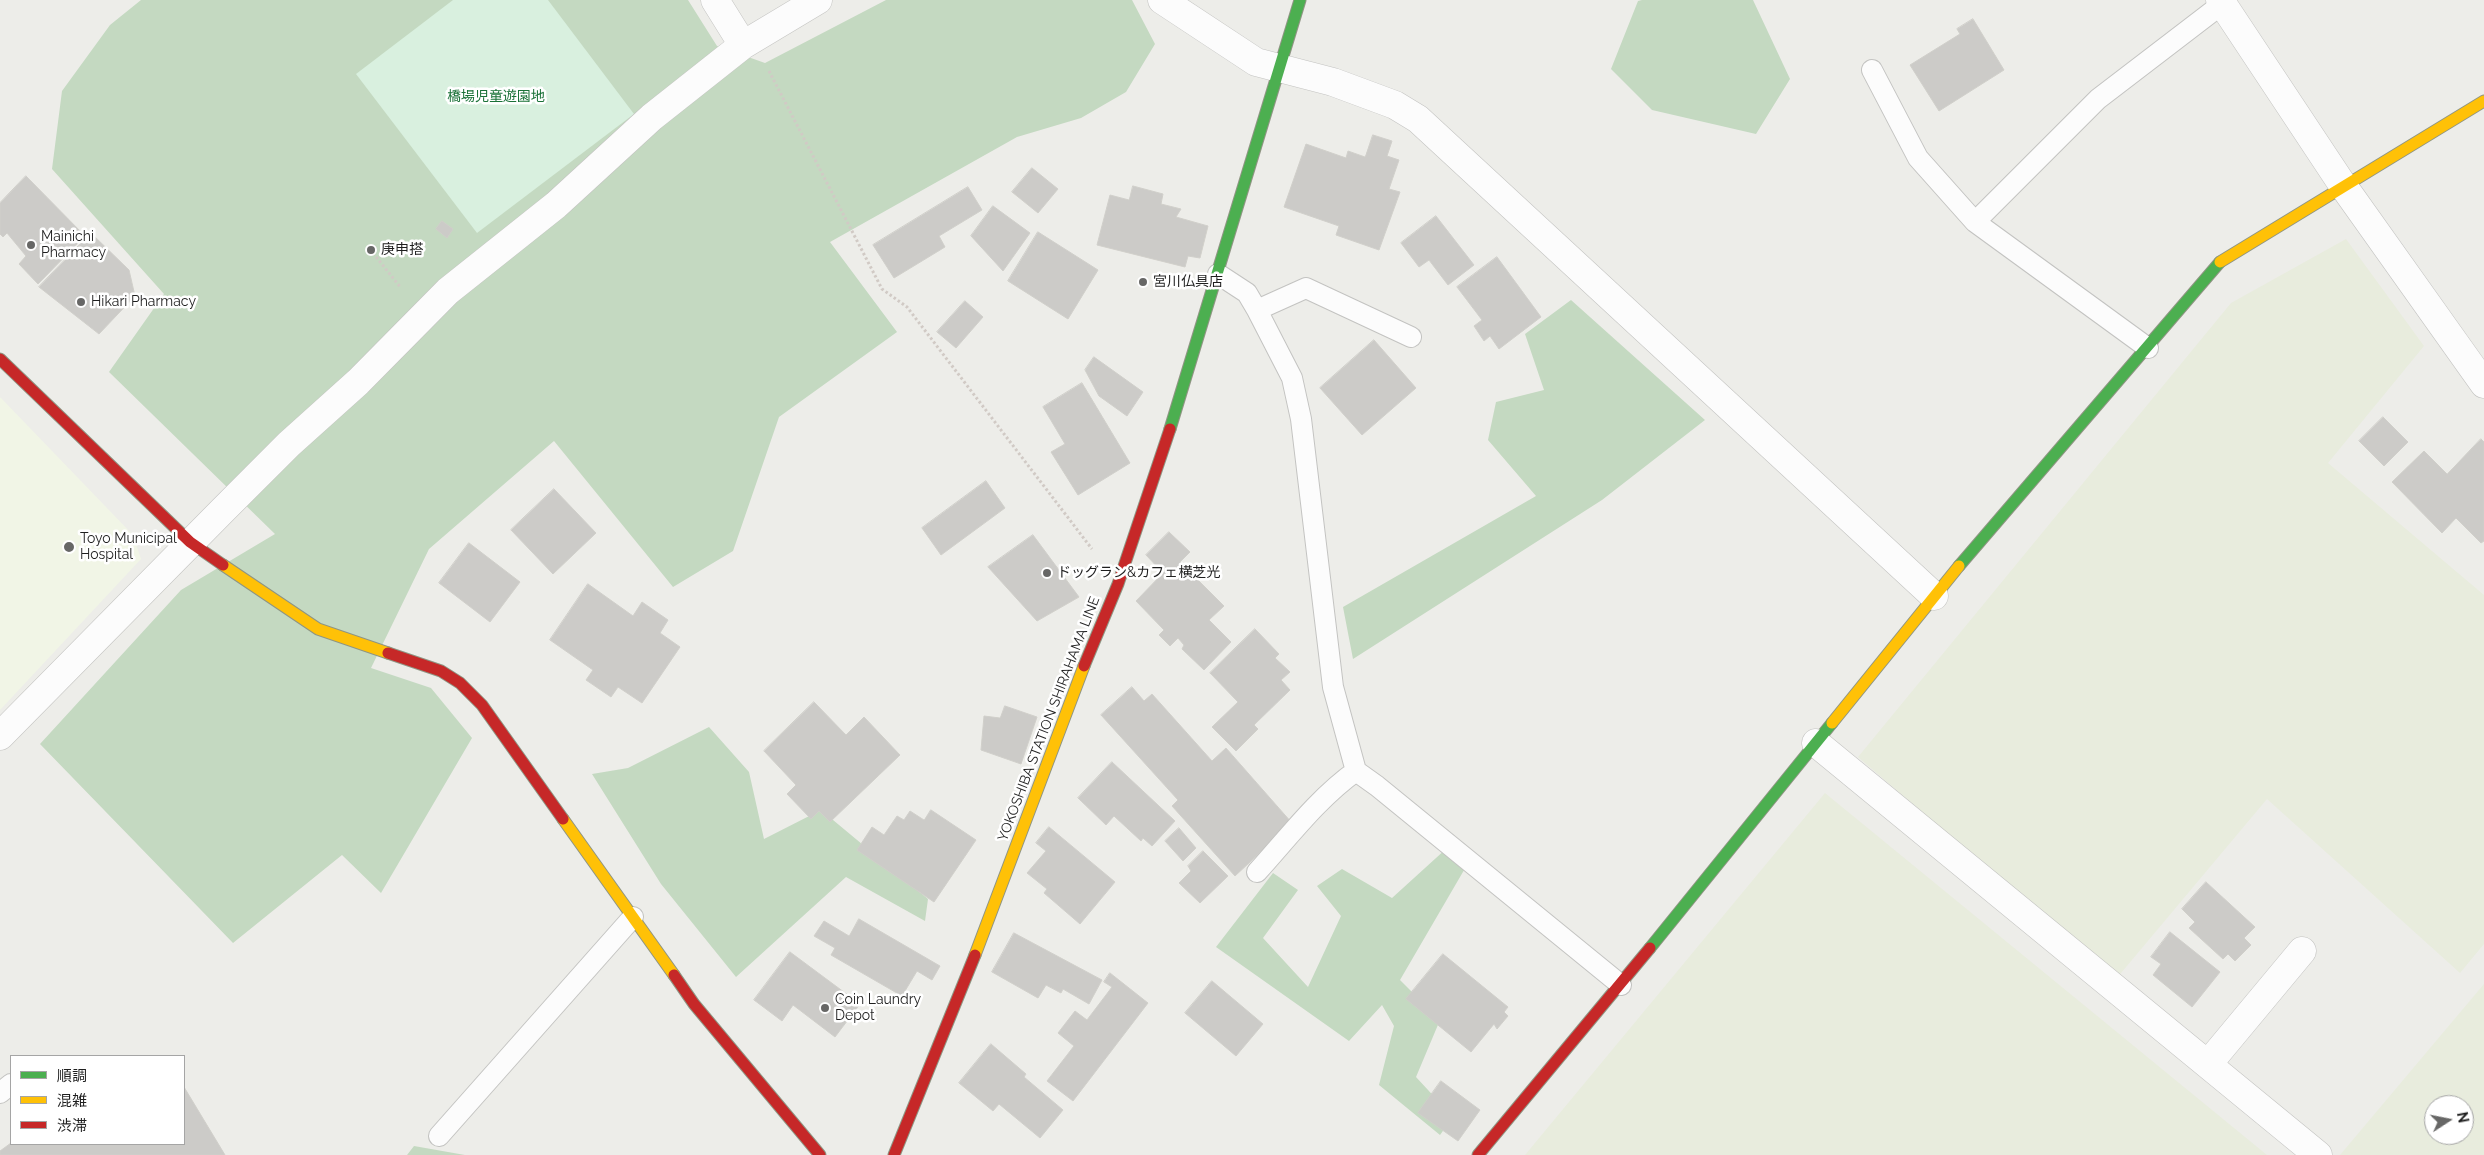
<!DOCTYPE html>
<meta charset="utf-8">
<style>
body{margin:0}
#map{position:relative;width:2484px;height:1155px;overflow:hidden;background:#edede9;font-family:Raleway,"Noto Sans JP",sans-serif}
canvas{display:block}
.legend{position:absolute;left:10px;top:1055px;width:175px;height:90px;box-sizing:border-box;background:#fff;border:1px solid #a5a5a5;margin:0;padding:6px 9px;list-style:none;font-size:15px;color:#1f1f1f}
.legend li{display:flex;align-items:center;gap:10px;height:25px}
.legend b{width:25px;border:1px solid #a5a5a5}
.north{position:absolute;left:2424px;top:1095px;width:50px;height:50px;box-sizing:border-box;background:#fff;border:1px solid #a5a5a5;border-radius:50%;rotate:79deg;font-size:14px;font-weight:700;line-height:20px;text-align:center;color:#1f1f1f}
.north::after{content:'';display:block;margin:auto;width:18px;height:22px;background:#676766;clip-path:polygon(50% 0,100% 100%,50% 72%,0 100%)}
</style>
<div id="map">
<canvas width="2484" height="1155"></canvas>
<ul class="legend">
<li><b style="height:6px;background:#4caf50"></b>順調</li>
<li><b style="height:6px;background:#ffc107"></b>混雑</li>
<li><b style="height:6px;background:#c62828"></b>渋滞</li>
</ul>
<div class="north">N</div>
</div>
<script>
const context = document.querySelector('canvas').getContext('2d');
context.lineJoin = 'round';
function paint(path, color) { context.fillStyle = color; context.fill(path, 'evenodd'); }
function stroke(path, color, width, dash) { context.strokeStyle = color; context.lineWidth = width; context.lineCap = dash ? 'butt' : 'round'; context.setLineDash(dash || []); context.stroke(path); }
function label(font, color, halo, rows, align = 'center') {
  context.font = font + ' Raleway,"Noto Sans JP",sans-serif'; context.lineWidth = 5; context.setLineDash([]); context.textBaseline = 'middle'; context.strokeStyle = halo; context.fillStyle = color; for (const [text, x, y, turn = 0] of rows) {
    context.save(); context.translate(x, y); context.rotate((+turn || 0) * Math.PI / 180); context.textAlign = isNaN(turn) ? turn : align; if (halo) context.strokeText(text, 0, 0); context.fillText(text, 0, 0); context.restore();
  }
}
const education = new Path2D(`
 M 0,397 L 133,535 L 141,559 L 0,710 Z`);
const farmland = new Path2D(`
 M 2346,239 L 2424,346 L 2328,463 L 2484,595 L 2484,944 L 2460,973 L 2267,799 L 2116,979 L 1858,757 L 2231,303 Z
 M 1825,793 L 2267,1155 L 1525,1155 Z
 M 2484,984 L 2484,1155 L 2340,1155 ZM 2434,1105 L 2464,1105 L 2464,1135 L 2434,1135 Z`);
const forest = new Path2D(`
 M 141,0 L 688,0 L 717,46 L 765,63 L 886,0 L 1132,0 L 1155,44 L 1126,92 L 1081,118 L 1017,137 L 830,242 L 897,332 L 779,417 L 733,551 L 673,587 L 554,441 L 429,549 L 371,668 L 431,688 L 472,738 L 381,893 L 342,855 L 233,943 L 40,744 L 181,590 L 275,534 L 109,372 L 164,294 L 52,169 L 62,91 L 110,25 Z
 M 1642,0 L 1753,0 L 1790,79 L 1756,134 L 1652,110 L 1611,69 L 1638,1 Z
 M 1571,300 L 1705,420 L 1602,500 L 1353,659 L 1343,607 L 1536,496 L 1488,440 L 1496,402 L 1544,390 L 1525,334 Z
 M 709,727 L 749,772 L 764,839 L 821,810 L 928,899 L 925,921 L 846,877 L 736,977 L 661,884 L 592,774 L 628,768 Z
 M 1447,848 L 1467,865 L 1400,980 L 1440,1020 L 1416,1077 L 1453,1117 L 1440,1135 L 1379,1085 L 1394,1026 L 1382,1005 L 1349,1041 L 1216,947 L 1273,873 L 1298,890 L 1263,938 L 1308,987 L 1341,916 L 1317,886 L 1342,869 L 1392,898 Z
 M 414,1146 L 465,1155 L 407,1155 Z`);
const park = new Path2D(`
 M 453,0 L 548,0 L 634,114 L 477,233 L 356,74 Z`);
const building = new Path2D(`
 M 1973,19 L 2004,70 L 1939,111 L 1910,65 L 1960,34 L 1957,29 Z
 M 1373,135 L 1392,141 L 1387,156 L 1399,160 L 1389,189 L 1400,192 L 1379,250 L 1336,235 L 1339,226 L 1284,207 L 1306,144 L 1346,158 L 1348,151 L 1365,157 Z
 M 1032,168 L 1058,189 L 1038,213 L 1012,192 Z
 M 26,176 L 85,236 L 38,284 L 19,264 L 26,256 L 7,233 L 3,237 L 0,234 L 0,203 Z
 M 1133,186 L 1163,194 L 1161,204 L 1181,209 L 1176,217 L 1208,226 L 1200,258 L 1188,256 L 1185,267 L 1097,245 L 1110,195 L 1129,200 Z
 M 968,187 L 982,210 L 939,236 L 945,247 L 894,278 L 873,245 Z
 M 993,206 L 1030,233 L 1003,271 L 971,236 Z
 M 1436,216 L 1474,265 L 1448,285 L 1429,260 L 1419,267 L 1401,243 Z
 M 442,221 L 453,229 L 447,238 L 436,229 Z
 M 1038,232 L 1098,270 L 1068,319 L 1008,281 Z
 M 91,233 L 129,270 L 135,296 L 99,334 L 39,287 Z
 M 1497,257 L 1541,317 L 1499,349 L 1490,336 L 1484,341 L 1474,326 L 1482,320 L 1457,287 Z
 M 965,301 L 983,317 L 956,348 L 937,332 Z
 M 1374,340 L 1416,388 L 1362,435 L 1320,388 Z
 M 1094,357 L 1143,392 L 1127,416 L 1099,396 L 1085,370 Z
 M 1082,383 L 1130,463 L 1078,495 L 1051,452 L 1065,444 L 1043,407 Z
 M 2383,417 L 2408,442 L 2384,466 L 2359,441 Z
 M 2481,439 L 2484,442 L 2484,541 L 2481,543 L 2456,518 L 2442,533 L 2392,482 L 2424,451 L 2447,474 Z
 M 986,481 L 1005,508 L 941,555 L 922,528 Z
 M 554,489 L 596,533 L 553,574 L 511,530 Z
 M 1169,532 L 1190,552 L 1180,562 L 1224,606 L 1209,620 L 1231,642 L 1204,670 L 1182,649 L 1184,645 L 1178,638 L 1170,646 L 1159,635 L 1164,630 L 1136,601 L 1163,573 L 1146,555 Z
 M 1033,535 L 1079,597 L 1037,621 L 988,567 Z
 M 469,543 L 520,582 L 490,622 L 439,583 Z
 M 588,584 L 633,616 L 642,602 L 668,620 L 660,633 L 680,647 L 642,703 L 618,687 L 611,697 L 586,680 L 593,670 L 550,640 Z
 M 1255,629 L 1279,654 L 1275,658 L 1290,672 L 1281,680 L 1290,690 L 1254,725 L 1258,729 L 1236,751 L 1212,727 L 1238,702 L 1210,673 Z
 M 1132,687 L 1144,701 L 1152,694 L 1212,761 L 1226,748 L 1292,823 L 1235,876 L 1172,806 L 1178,800 L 1101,715 Z
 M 814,702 L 846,735 L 864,717 L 900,755 L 830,822 L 819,811 L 811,819 L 787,794 L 796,785 L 764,751 Z
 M 1005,706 L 1037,717 L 1021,764 L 981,750 L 984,716 L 1000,718 Z
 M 1112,762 L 1175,821 L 1152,846 L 1143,838 L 1141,841 L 1114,816 L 1106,825 L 1078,798 Z
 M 931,810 L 976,840 L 934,902 L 857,850 L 872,827 L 884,835 L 897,816 L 904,820 L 910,811 L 924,820 Z
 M 1049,827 L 1115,882 L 1080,924 L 1044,893 L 1047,889 L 1027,873 L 1046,851 L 1036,843 Z
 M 1179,828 L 1196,848 L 1183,861 L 1165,841 Z
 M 1203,851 L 1228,876 L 1200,903 L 1179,883 L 1191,871 L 1188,866 Z
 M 2206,882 L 2255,927 L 2244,938 L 2251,945 L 2235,961 L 2228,954 L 2223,959 L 2189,928 L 2195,922 L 2182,909 Z
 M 859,919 L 940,966 L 932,980 L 917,971 L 902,996 L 831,955 L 835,948 L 814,936 L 824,921 L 849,936 Z
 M 2170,932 L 2220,972 L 2192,1007 L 2153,975 L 2161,964 L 2151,957 Z
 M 1014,933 L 1102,980 L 1089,1004 L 1063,989 L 1061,993 L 1046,985 L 1038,998 L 992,972 Z
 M 790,952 L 860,1004 L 835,1037 L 793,1005 L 782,1021 L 754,1000 Z
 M 1443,954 L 1508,1007 L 1504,1012 L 1508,1016 L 1497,1029 L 1494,1024 L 1471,1052 L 1406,999 Z
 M 1110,973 L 1148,1003 L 1073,1101 L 1047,1081 L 1074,1046 L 1058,1033 L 1075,1011 L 1087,1020 L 1112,987 L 1104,982 Z
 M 1212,981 L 1263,1024 L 1236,1056 L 1185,1013 Z
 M 991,1044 L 1026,1074 L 1024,1077 L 1063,1110 L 1040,1138 L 999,1104 L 993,1111 L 959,1083 Z
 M 1441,1081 L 1480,1110 L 1458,1141 L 1418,1113 Z
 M 184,1087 L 225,1155 L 0,1155 L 0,1151 L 11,1143 L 184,1144 Z`);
const path = new Path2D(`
 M 769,71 L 882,289 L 907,307 L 1092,549
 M 373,253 L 401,288`);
const lane = new Path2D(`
 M 1872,70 L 1918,158 L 1975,222 L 2148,348
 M 1975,222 L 2098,99 L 2222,4
 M 1218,274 L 1247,293 L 1257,310 L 1292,378 L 1301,419 L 1333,687 L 1356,771 L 1377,786 L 1621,985
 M 1257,310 L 1306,288 L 1411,337
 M 1257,872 C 1288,838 1318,798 1356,771
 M 0,1093 L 11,1084
 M 439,1136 L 633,917`);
const street = new Path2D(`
 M 715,0 L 743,45
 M 1162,0 L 1256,62 L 1333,82 L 1395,105 L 1418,119 L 1934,596
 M 2220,0 L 2344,187 L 2484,384
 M 0,736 L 223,510 L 289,444 L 358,382 L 448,291 L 556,205 L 652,117 L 743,45 L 818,0
 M 1816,743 L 2318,1155
 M 2208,1064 L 2302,951`);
const fast = new Path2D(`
 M 1170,429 L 1300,0
 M 1959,566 L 2220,262
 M 1650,948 L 1832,723`);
const slow = new Path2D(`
 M 2220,262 L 2484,101
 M 223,565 L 318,629 L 388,653
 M 1832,723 L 1959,566
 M 563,819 L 674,975
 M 975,955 L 1084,666`);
const jam = new Path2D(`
 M 0,359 L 190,542 L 223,565
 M 388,653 L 441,671 L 460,683 L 482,705 L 563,819
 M 1084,666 L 1118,584 L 1170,429
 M 674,975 L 694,1004 L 820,1155
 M 894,1155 L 975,955
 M 1478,1155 L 1650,948`);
const markers = [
 [31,245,5,"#676766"],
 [371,250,5,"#676766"],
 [1143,282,5,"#676766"],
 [81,302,5,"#676766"],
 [69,547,6,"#676766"],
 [1047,573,5,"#676766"],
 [825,1008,5,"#676766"]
];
const parkNames = [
 ["橋場児童遊園地",496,97]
];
const poiNames = [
 ["Mainichi",41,237],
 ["Pharmacy",41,253],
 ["庚申搭",381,250],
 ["宮川仏具店",1153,282],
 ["Hikari Pharmacy",91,302],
 ["Toyo Municipal",80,539],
 ["Hospital",80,555],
 ["ドッグラン&カフェ横芝光",1057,573],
 ["Coin Laundry",835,1000],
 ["Depot",835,1016]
];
const streetNames = [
 ["YOKOSHIBA STATION SHIRAHAMA LINE",1049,719,-69]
];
paint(education, '#f1f5e6');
paint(farmland, '#e8ecdd');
paint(forest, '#c4d9c1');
paint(park, '#d9f0df');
paint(building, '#cccbc8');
stroke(building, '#d0cfca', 1);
stroke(lane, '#c3c3c1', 22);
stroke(street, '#c3c3c1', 29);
stroke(fast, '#8f9583', 13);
stroke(slow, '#8f9583', 13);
stroke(jam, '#8f9583', 13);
stroke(path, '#d1cac5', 3, [2.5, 2.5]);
stroke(lane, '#fcfcfc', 20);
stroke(street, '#fcfcfc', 28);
stroke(fast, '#4caf50', 11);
stroke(slow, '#ffc107', 11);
stroke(jam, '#c62828', 11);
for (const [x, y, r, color] of markers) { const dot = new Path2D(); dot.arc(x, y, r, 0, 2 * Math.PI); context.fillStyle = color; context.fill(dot); stroke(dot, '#fff', 2); }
label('14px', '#1a7137', '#fff', parkNames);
label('14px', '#1f1f1f', '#fff', poiNames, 'left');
label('14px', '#1f1f1f', '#fff', streetNames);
</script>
